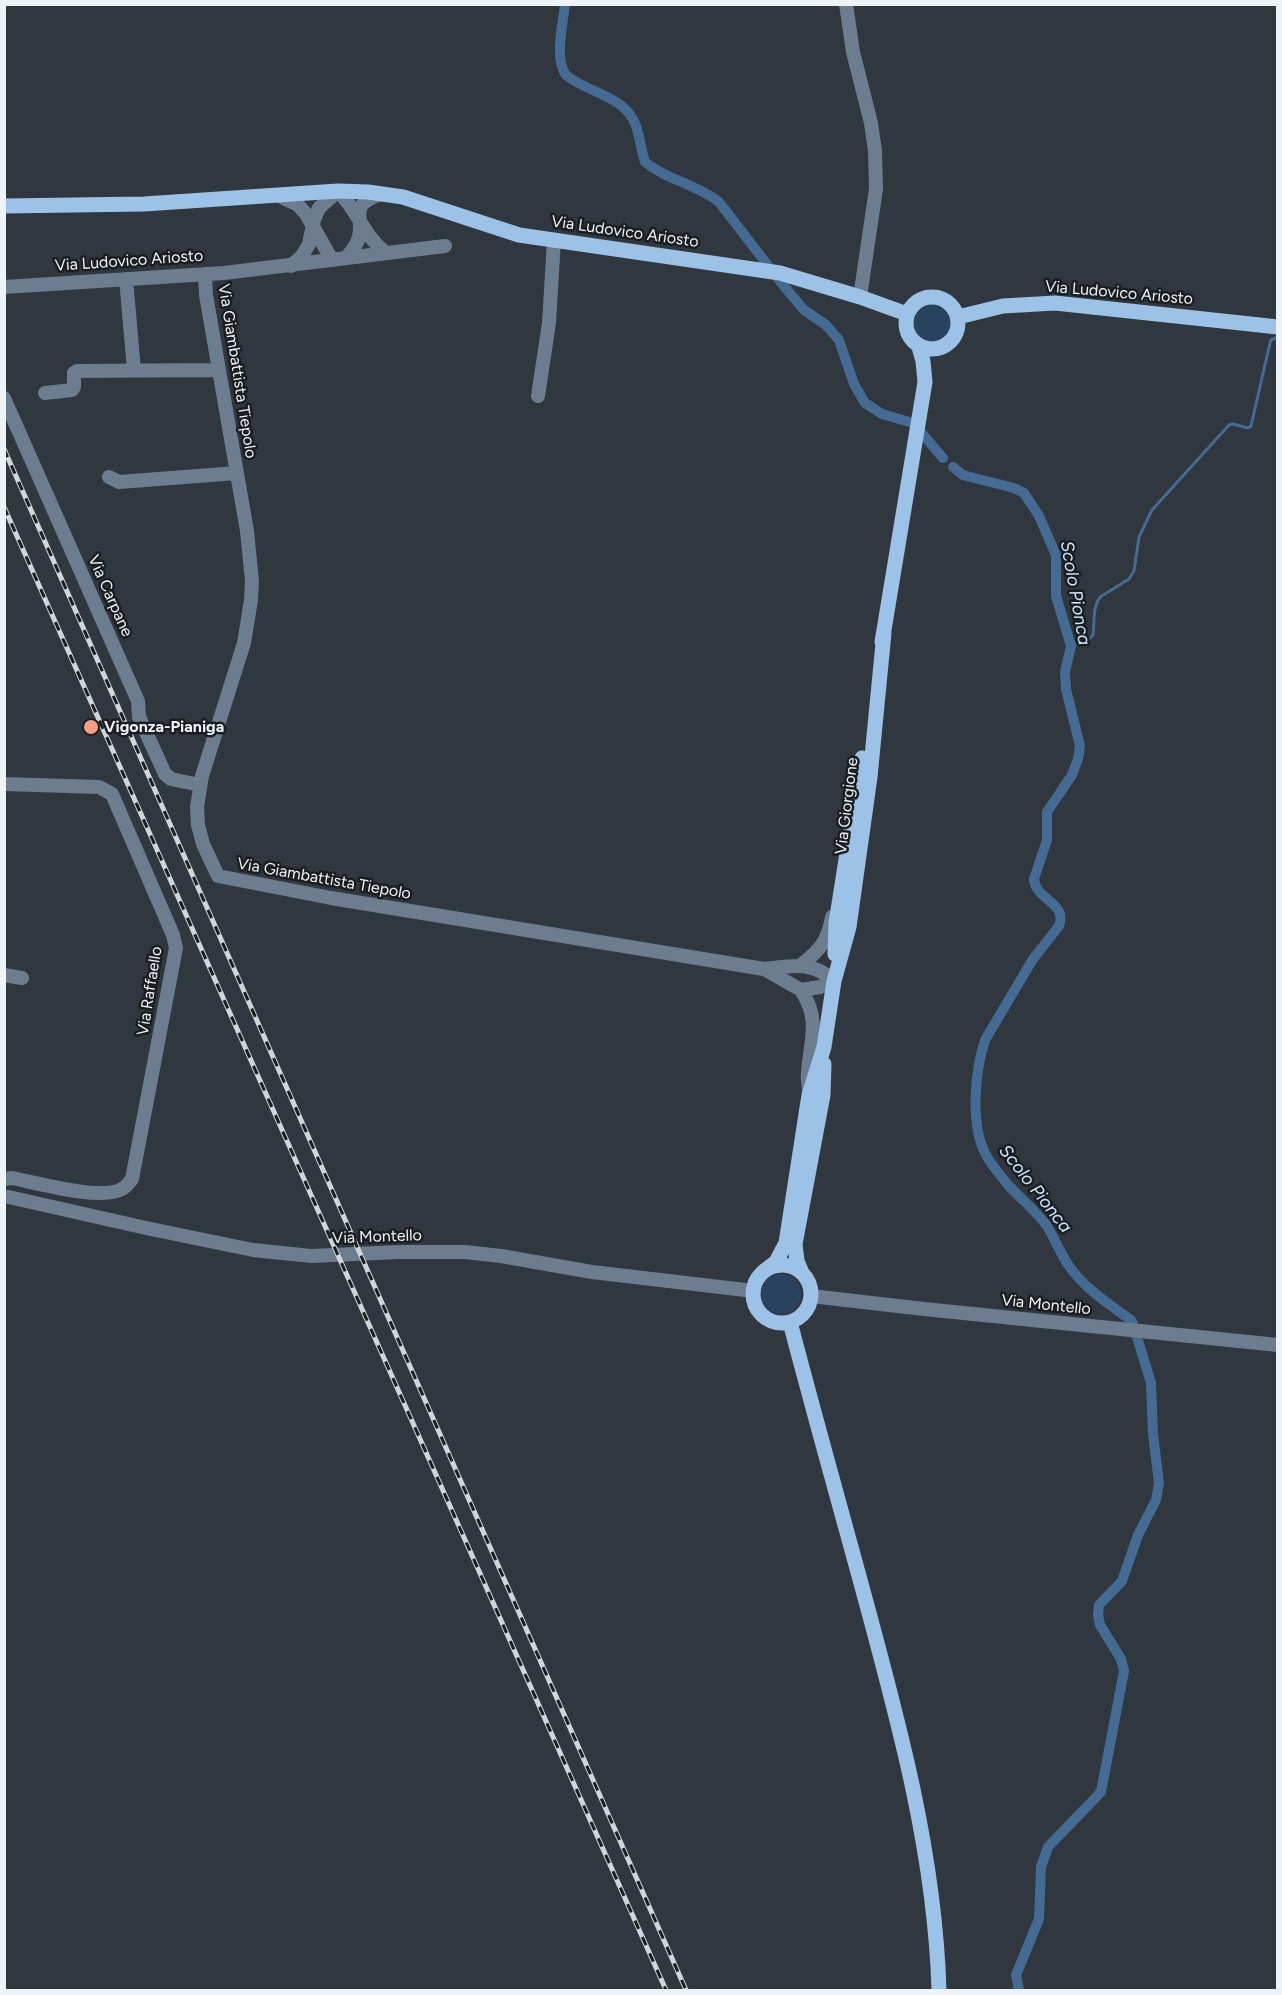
<!DOCTYPE html>
<style>
body{margin:0}
#map{position:relative;width:1282px;height:1995px;overflow:hidden;background:#31373e;font-family:Figtree,sans-serif}
canvas{display:block}
.frame{position:absolute;inset:0;border:6px solid #eef3f7;pointer-events:none}
</style>
<div id="map">
<canvas width="1282" height="1995"></canvas>
<div class="frame"></div>
</div>
<script>
const context = document.querySelector('canvas').getContext('2d');
context.lineJoin = 'round';
function paint(path, color) { context.fillStyle = color; context.fill(path, 'evenodd'); }
function stroke(path, color, width, dash) { context.strokeStyle = color; context.lineWidth = width; context.lineCap = dash ? 'butt' : 'round'; context.setLineDash(dash || []); context.stroke(path); }
function label(font, color, halo, rows, align = 'center') {
  context.font = font + ' Figtree,sans-serif'; context.lineWidth = 5; context.setLineDash([]); context.textBaseline = 'middle'; context.strokeStyle = halo; context.fillStyle = color; for (const [text, x, y, turn = 0] of rows) {
    context.save(); context.translate(x, y); context.rotate((+turn || 0) * Math.PI / 180); context.textAlign = isNaN(turn) ? turn : align; if (halo) context.strokeText(text, 0, 0); context.fillText(text, 0, 0); context.restore();
  }
}
const green = new Path2D(`
 M911 324a21 21 0 1 1 42 0a21 21 0 1 1-42 0Z
 M761 1294a20 20 0 1 1 40 0a20 20 0 1 1-40 0Z`);
const stream = new Path2D(`
 M 1071,646 L 1085,643 L 1093,635 C 1095,622 1092,608 1100,597 L 1129,579 L 1134,571 L 1139,537 L 1152,510 L 1229,425 L 1233,424 L 1248,428 L 1251,426 L 1270,343 L 1271,340 L 1278,337`);
const canal = new Path2D(`
 M 565,4 C 563,24 554,59 566,75 C 589,94 625,95 636,126 C 640,137 641,150 645,162 C 667,180 696,184 719,202 L 783,285 L 804,310 L 826,325 L 839,340 L 854,384 L 865,403 L 882,414 L 913,423 L 943,458
 M 953,467 L 963,475 L 1014,488 L 1024,493 L 1039,516 L 1056,555 L 1056,596 L 1071,646 L 1065,672 L 1066,689 L 1080,746 L 1078,759 L 1072,775 L 1047,812 L 1047,840 L 1034,879 C 1035,900 1068,902 1059,926 L 1033,959 L 985,1040 C 975,1071 970,1123 985,1153 C 990,1164 1001,1176 1009,1186 C 1021,1199 1036,1211 1047,1226 C 1055,1239 1060,1253 1069,1266 C 1085,1289 1109,1304 1131,1320 L 1133,1324 L 1151,1383 L 1153,1434 L 1159,1483 L 1156,1500 L 1138,1535 L 1122,1581 L 1099,1605 L 1098,1615 L 1100,1625 L 1121,1659 L 1124,1671 L 1101,1792 L 1048,1847 L 1041,1867 L 1039,1919 L 1016,1975 L 1019,1990`);
const minor = new Path2D(`
 M 846,4 L 853,52 L 871,123 L 875,151 L 876,189 L 860,297
 M 279,196 L 298,205 L 306,214 L 332,260
 M 346,258 C 351,252 357,245 359,237 C 364,213 348,207 380,194
 M 291,266 L 302,256 L 309,244 L 314,220 L 319,208 L 338,191 C 359,212 362,234 386,253
 M 205,274 L 206,295 L 247,531 L 252,581 L 251,600 L 244,643 L 202,776 L 197,807 L 198,825 L 203,844 L 218,876 L 331,898 L 764,969 C 793,966 811,960 834,981 L 820,987 L 801,990 L 764,969
 M 126,279 L 134,370
 M 4,287 L 224,273 L 445,246
 M 45,393 L 72,390 L 74,387 L 74,373 L 77,371 L 219,370
 M 538,396 L 549,323 L 554,240
 M 4,398 L 134,692 L 138,701 L 139,717 L 165,774 L 171,779 L 200,785
 M 109,477 L 119,482 L 237,473
 M 4,784 L 99,787 L 112,794 L 173,935 L 176,948 L 132,1179 C 129,1183 126,1187 122,1189 C 101,1201 37,1183 12,1178 L 4,1179
 M 801,965 C 820,950 828,941 832,917
 M 4,975 L 22,978
 M 801,990 C 821,1020 810,1041 808,1073 C 807,1079 809,1086 809,1092
 M 4,1196 L 146,1228 L 253,1250 L 311,1256 L 398,1252 L 465,1252 L 501,1256 L 592,1272 L 754,1291
 M 811,1296 L 924,1309 L 1278,1345`);
const major = new Path2D(`
 M 4,206 L 144,204 L 338,191 L 368,192 L 403,197 L 519,235 L 780,273 L 860,297 L 907,314
 M906 323a26 26 0 1 1 52 0a26 26 0 1 1-52 0Z
 M 958,317 L 1003,306 L 1055,303 L 1278,327
 M 882,642 L 925,382 L 923,361 L 919,347
 M 835,954 L 836,923 L 862,758
 M753 1294a29 29 0 1 1 58 0a29 29 0 1 1-58 0Z
 M 767,1269 L 776,1262 L 786,1243 L 809,1095 L 824,1047 L 834,981 L 849,927 L 870,777 L 884,633
 M 802,1273 L 797,1261 L 795,1244 L 823,1095 L 824,1064
 M 790,1322 C 814,1414 840,1506 865,1598 C 900,1727 935,1856 939,1990`);
const rail = new Path2D(`
 M 4,449 L 686,1990
 M 4,507 L 666,1990`);
const markers = [
 [91,727,8,"#f39f83"]
];
const streetNames = [
 ["Via Ludovico Ariosto",625,232,8],
 ["Via Ludovico Ariosto",129,261,-4],
 ["Via Ludovico Ariosto",1119,293,5],
 ["Via Giambattista Tiepolo",237,371,81],
 ["Via Carpane",110,596,66],
 ["Via Giorgione",847,806,-83],
 ["Via Giambattista Tiepolo",324,879,10],
 ["Via Raffaello",150,991,-81],
 ["Via Montello",377,1237,-2],
 ["Via Montello",1046,1305,6]
];
const poiNames = [
 ["Vigonza-Pianiga",104,727]
];
const waterNames = [
 ["Scolo Pionca",1075,593,80],
 ["Scolo Pionca",1035,1189,52]
];
paint(green, '#29435e');
stroke(stream, '#436b93', 3);
stroke(canal, '#436b93', 10);
stroke(minor, '#6b7d8f', 14);
stroke(major, '#9dc2e7', 15);
stroke(rail, '#d1d6db', 5);
stroke(rail, '#1b1e21', 3, [9]);
for (const [x, y, r, color] of markers) { const dot = new Path2D(); dot.arc(x, y, r, 0, 2 * Math.PI); context.fillStyle = color; context.fill(dot); stroke(dot, '#1b1e21', 2); }
label('16px', '#eef3f7', '#1b1e21', streetNames);
label('bold 16px', '#eef3f7', '#1b1e21', poiNames, 'left');
label('italic 18px', '#cee6ff', '#1b1e21', waterNames);
</script>
